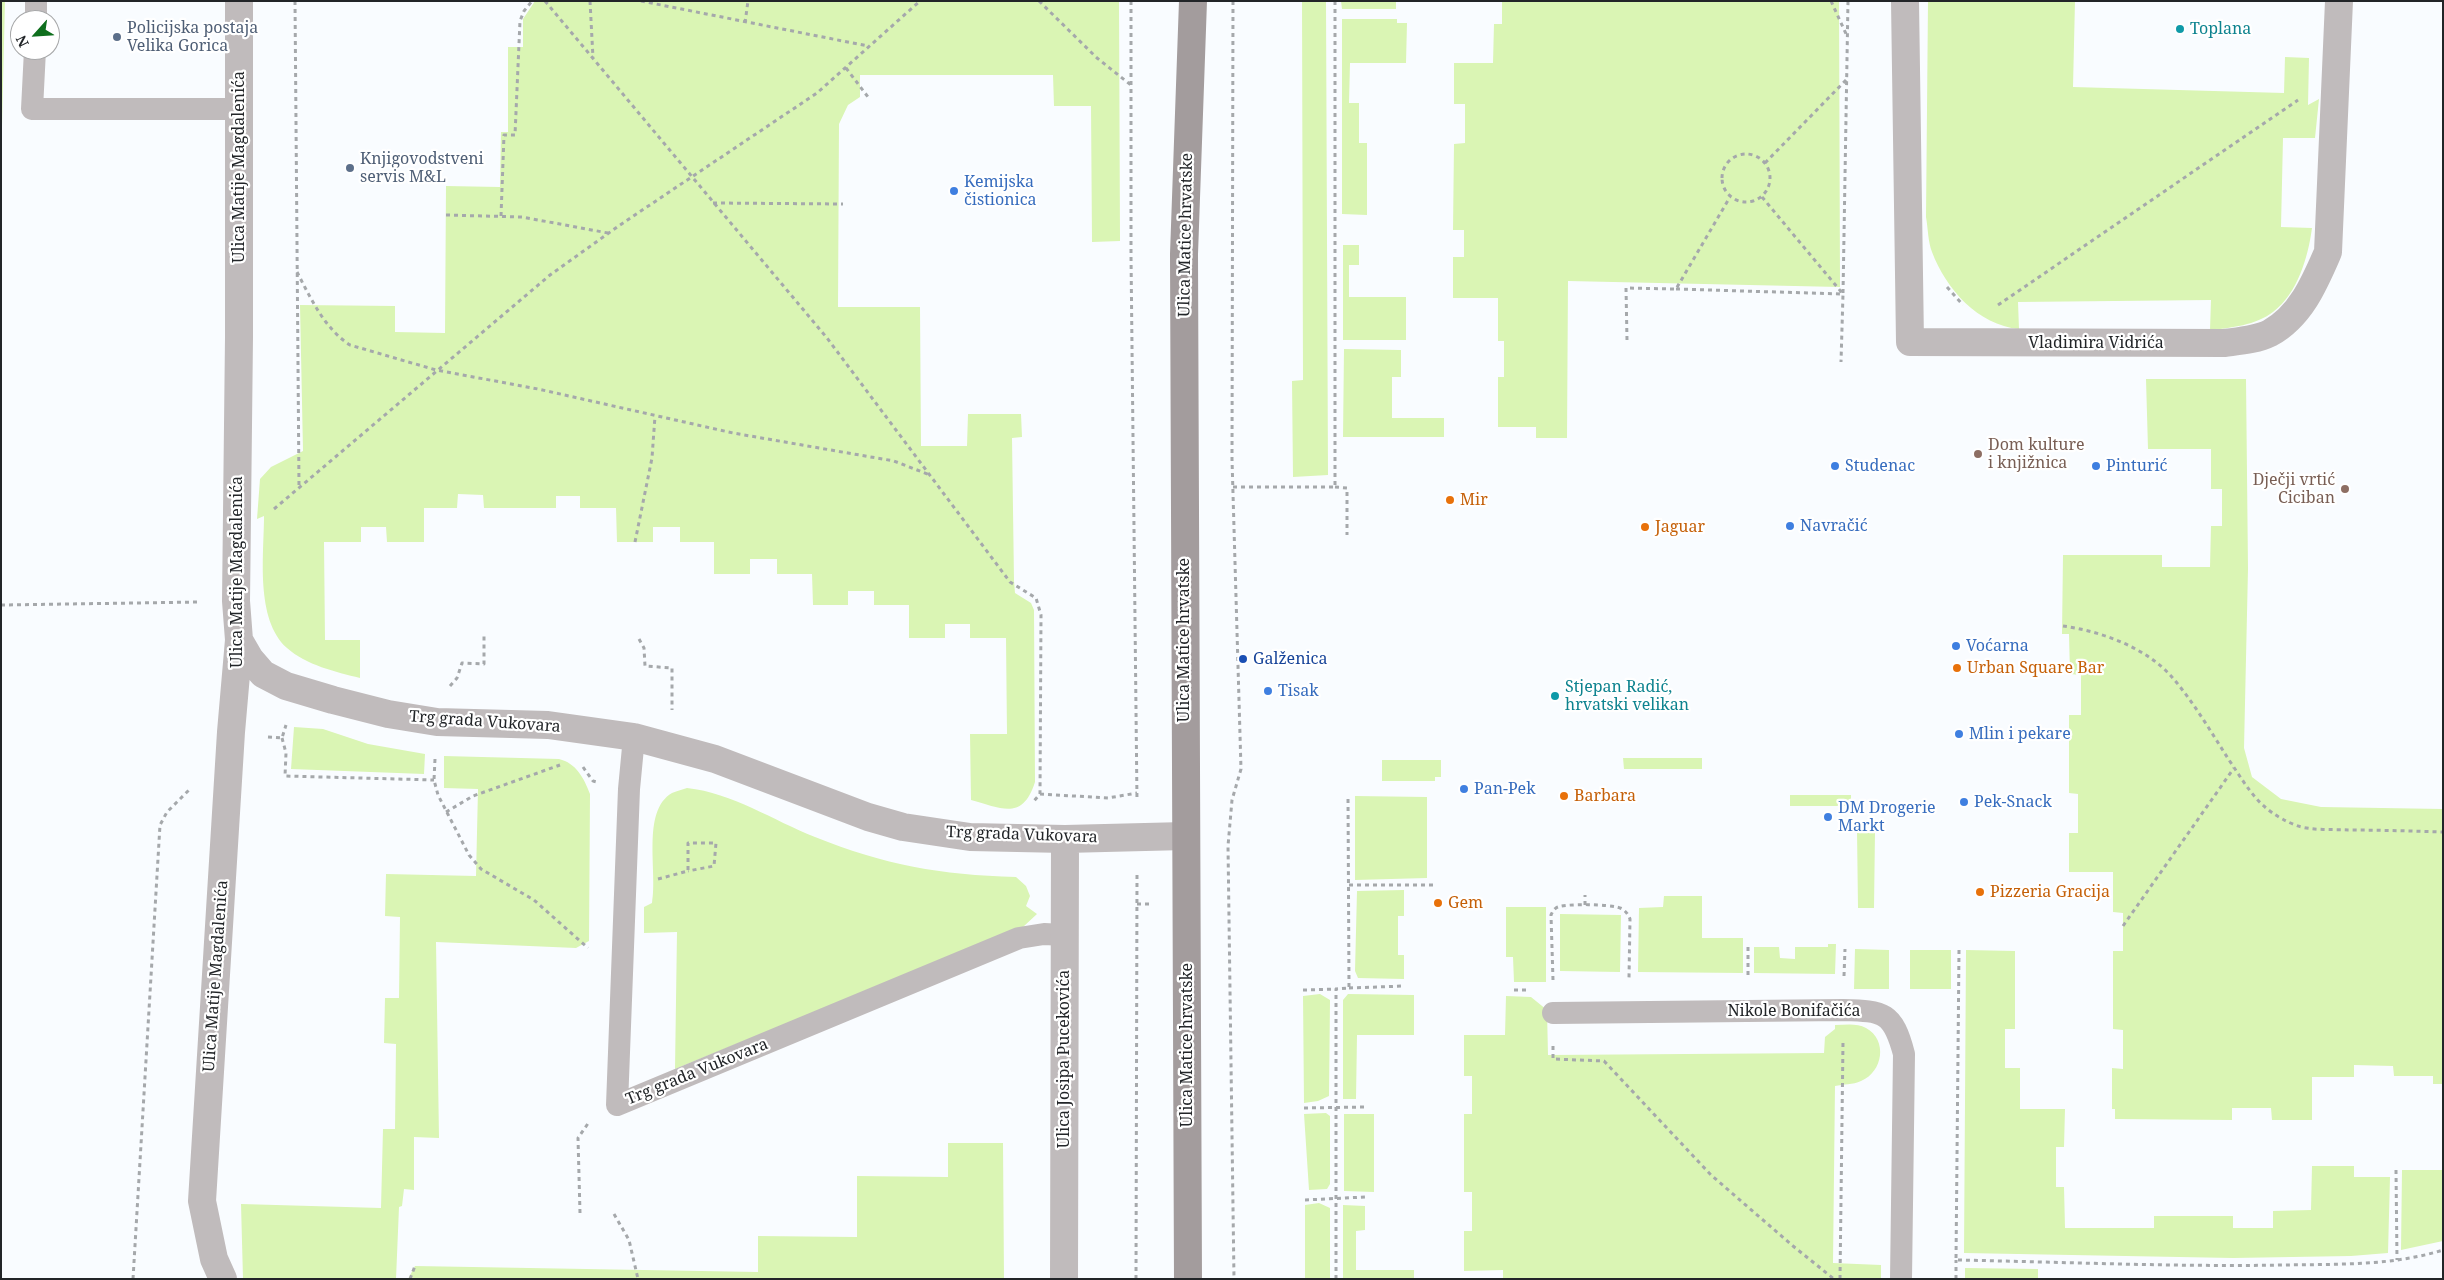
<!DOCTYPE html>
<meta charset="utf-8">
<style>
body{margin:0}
#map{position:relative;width:2444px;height:1280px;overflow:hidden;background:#f9fcff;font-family:"Noto Serif",serif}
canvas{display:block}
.frame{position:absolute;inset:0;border:2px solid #222528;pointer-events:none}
.north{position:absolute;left:10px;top:10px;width:50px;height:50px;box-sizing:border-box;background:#fff;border:1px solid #a7a8a9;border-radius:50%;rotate:244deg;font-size:14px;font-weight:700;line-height:20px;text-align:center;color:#222528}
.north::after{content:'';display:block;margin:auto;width:18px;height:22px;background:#0f6f1d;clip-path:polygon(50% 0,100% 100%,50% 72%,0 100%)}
</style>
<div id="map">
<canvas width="2444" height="1280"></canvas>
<div class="frame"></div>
<div class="north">N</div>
</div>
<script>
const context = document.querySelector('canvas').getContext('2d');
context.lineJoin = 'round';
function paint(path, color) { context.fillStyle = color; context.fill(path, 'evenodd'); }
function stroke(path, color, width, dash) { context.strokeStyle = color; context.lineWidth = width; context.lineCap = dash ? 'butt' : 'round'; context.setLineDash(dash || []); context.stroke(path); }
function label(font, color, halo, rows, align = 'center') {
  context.font = font + ' "Noto Serif",serif'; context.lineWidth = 4.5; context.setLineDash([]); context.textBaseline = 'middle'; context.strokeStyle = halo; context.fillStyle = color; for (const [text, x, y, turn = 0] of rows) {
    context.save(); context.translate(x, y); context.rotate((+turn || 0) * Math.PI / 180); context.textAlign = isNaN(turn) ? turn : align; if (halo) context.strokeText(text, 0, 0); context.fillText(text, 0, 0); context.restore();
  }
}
const green = new Path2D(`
 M 1,1 L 5,1 L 2,127 L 1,127 Z
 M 535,1 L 1119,1 L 1120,241 L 1092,242 L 1091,106 L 1054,106 L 1053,75 L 860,75 L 860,97 L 848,105 L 839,124 L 838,307 L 920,307 L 921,446 L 967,446 L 968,414 L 1021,414 L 1022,437 L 1012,438 L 1014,581 L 1015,593 L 1031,603 L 1034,610 L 1035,782 C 1023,820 1003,809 971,800 L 970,734 L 1007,734 L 1006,638 L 970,638 L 970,624 L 945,624 L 945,638 L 909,638 L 909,605 L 874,605 L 874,591 L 848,591 L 848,605 L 813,605 L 812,574 L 777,574 L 777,559 L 750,559 L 750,574 L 714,574 L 714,542 L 680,542 L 680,527 L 653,527 L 653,542 L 617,542 L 616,508 L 580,508 L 580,496 L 556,496 L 556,508 L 484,508 L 483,495 L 458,494 L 457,508 L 424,508 L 424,542 L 387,542 L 386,527 L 361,527 L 361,542 L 324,542 L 325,640 L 360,640 L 360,678 C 336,672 306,665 287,648 C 255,619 264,555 264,516 L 257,519 L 260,479 L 271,467 L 303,451 L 300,305 L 395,306 L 395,332 L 445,333 L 446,186 L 500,187 L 501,132 L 508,132 L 508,47 L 523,47 L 523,19 Z
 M 1302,1 L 1326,1 L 1328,475 L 1293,477 L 1292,381 L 1303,380 Z
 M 1341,1 L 1396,1 L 1396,9 L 1342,9 Z
 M 1502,1 L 1839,1 L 1840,287 L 1568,281 L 1567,438 L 1536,438 L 1536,427 L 1498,427 L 1498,377 L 1504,377 L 1504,341 L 1498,341 L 1498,298 L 1453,298 L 1453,257 L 1464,257 L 1464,230 L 1453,230 L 1454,144 L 1465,143 L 1465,104 L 1454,104 L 1454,63 L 1493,63 L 1494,24 L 1502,24 Z
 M 1928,1 L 2075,1 L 2073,87 L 2284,93 L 2285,57 L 2309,58 L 2308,105 L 2319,99 L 2315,138 L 2283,138 L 2281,227 L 2312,228 C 2308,257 2298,293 2273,312 C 2256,325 2231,328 2210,330 L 2211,300 L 2018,302 L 2019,329 C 1978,325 1946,289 1932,252 C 1928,242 1928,228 1926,217 Z
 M 1342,19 L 1397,19 L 1397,23 L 1407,23 L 1406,63 L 1350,63 L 1349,103 L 1359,103 L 1359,143 L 1367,143 L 1367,215 L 1342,214 Z
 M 1343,245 L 1359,245 L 1359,265 L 1349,265 L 1349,297 L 1406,297 L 1406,340 L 1343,340 Z
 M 1344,349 L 1401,350 L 1401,377 L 1392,377 L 1392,418 L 1444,418 L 1444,437 L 1343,437 Z
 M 2146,379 L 2246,379 L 2248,569 L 2244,748 L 2252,777 L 2281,799 L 2321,807 L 2443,809 L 2443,1084 L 2433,1084 L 2433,1076 L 2394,1076 L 2393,1066 L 2354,1065 L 2354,1077 L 2312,1077 L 2312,1120 L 2272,1120 L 2271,1108 L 2232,1108 L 2232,1120 L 2115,1119 L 2115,1109 L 2112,1109 L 2112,1068 L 2123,1069 L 2123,1030 L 2113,1029 L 2113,951 L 2123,951 L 2123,913 L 2113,912 L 2113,872 L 2069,872 L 2069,833 L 2078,833 L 2078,794 L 2069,793 L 2069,715 L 2081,715 L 2081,675 L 2070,674 L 2069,634 L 2062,634 L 2063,555 L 2162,555 L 2162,567 L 2210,567 L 2211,526 L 2222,526 L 2222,489 L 2211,489 L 2211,449 L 2148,449 Z
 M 294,727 L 323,729 L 368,744 L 425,754 L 424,774 L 291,769 Z
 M 444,756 L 559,759 C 576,763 584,778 590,794 L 589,941 L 576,948 L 436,942 L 439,1138 L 414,1137 L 414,1190 L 404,1189 L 402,1206 L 399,1207 L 396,1279 L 243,1279 L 241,1204 L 381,1208 L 383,1129 L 395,1129 L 396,1044 L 384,1043 L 385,998 L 399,998 L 400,917 L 385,916 L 386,874 L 476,876 L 478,789 L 444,788 Z
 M 1623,758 L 1702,758 L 1702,769 L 1624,769 Z
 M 1382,760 L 1441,760 L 1441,777 L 1435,777 L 1435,781 L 1382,781 Z
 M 687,788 C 733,793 772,820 815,837 C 885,865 940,875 1016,877 L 1026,886 L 1030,896 L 1026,906 L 1037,914 L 1023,927 L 675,1069 L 677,932 L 644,933 L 644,907 L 652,903 C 658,872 641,811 672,793 C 676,791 682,790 687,788 Z
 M 1790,795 L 1851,795 L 1851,806 L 1790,806 Z
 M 1355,796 L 1427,797 L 1427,878 L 1355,880 Z
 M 1857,831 L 1875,832 L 1874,908 L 1858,908 Z
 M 1404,890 L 1404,916 L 1398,916 L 1398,955 L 1404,955 L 1404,979 L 1358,978 L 1355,971 L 1357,891 Z
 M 1664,896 L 1702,896 L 1702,938 L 1743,938 L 1743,973 L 1638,972 L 1639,908 L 1663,907 Z
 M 1506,907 L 1546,907 L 1546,982 L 1514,982 L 1513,957 L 1506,957 Z
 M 1560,914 L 1621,915 L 1620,972 L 1560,971 Z
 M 1828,944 L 1836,944 L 1835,974 L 1754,973 L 1754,947 L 1779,947 L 1780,958 L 1795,959 L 1795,947 L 1828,947 Z
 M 1855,949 L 1889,950 L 1889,989 L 1854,989 Z
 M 1910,950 L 1951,950 L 1951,989 L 1910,989 Z
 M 1966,950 L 2015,951 L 2015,1029 L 2005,1029 L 2005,1068 L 2020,1068 L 2020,1109 L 2065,1109 L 2064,1147 L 2056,1147 L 2056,1187 L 2064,1187 L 2065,1228 L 2154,1228 L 2154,1216 L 2233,1216 L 2233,1228 L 2273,1228 L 2273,1211 L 2311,1210 L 2312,1166 L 2354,1166 L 2354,1177 L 2390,1177 L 2388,1253 L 2351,1256 L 2233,1258 L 1964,1253 Z
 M 1320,994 L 1330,1000 L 1329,1096 L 1318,1101 L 1304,1103 L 1303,996 Z
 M 1348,994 L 1414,995 L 1414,1035 L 1357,1035 L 1356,1099 L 1343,1099 L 1343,1000 Z
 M 1506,996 L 1531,997 L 1547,1010 L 1548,1055 L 1824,1053 L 1825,1037 L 1835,1029 L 1835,1025 C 1846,1025 1857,1023 1866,1028 C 1888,1040 1883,1072 1861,1081 C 1853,1085 1843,1084 1835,1086 L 1833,1263 L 1881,1265 L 1881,1279 L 1503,1279 L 1503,1270 L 1464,1271 L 1464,1231 L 1472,1231 L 1472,1192 L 1464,1192 L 1464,1114 L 1472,1114 L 1472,1076 L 1464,1076 L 1464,1035 L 1505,1035 Z
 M 1326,1113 L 1330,1116 L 1330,1184 L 1327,1189 L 1309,1190 L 1304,1114 Z
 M 1344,1114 L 1374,1114 L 1374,1192 L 1344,1191 Z
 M 948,1143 L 1003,1143 L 1004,1279 L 408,1279 L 415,1266 L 758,1272 L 758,1236 L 857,1237 L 857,1176 L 948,1177 Z
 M 2402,1170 L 2443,1170 L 2443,1241 L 2401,1250 Z
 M 1319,1203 L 1330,1208 L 1330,1279 L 1305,1279 L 1305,1205 Z
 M 1343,1205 L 1365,1206 L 1365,1230 L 1356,1231 L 1356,1270 L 1414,1270 L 1414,1279 L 1343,1279 Z
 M 1965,1268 L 2038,1269 L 2038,1279 L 1965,1279 Z`);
const path = new Path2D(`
 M 295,1 L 299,487
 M 545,1 L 827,338 L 1010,582 L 1036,598 L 1041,615 L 1040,794 L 1034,801
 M 590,1 L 593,58
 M 641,1 L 868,46
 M 1039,1 L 1097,58 L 1131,85
 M 1131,1 L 1131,255 L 1137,801
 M 1233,1 L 1232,459 L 1241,769 L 1232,800 L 1228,846 L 1234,1279
 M 1831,1 L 1847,36
 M 745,23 L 748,1
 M 846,68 L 868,97
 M1722 178a24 24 0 1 1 48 0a24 24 0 1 1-48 0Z
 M 1765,163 L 1847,79
 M 1762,197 L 1843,294 L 1841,362
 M 713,203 L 843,204
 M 446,215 L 522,217 L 608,233
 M 501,216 L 504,135 L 515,135 L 520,21 L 524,11 L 532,1
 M 297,272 C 311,299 325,329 350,345 L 436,370 L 538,389 L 733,433 L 894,461 L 930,475
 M 1947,287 L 1963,305
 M 1676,289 L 1843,294 L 1848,1
 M 1998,305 L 2298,100
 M 1627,340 L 1626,288 L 1676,289 L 1730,197
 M 1233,487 L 1335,487 L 1335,1
 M 1335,487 L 1347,488 L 1347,535
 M 274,509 L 550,275 L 620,225 L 817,93 L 920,1
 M 635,542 L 652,458 L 655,416
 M 1,605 L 201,602
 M 2063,626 C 2100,631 2145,647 2171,676 C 2193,701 2211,732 2229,760 C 2250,791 2259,810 2295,825 C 2310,831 2332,829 2348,830 C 2380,830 2411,831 2443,832
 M 639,639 L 644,648 L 645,666 L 672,668 L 672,710
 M 450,686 L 457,678 L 462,663 L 484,664 L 484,634
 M 268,737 L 282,738 L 286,725
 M 282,738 L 286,753 L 285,776 L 434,780
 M 435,759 L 434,780 L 438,795 L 469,855 L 481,869 L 534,900 L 588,948
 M 583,767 L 593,781 L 597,782
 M 1040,794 L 1108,798 L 1137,793
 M 446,812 L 473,796 L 560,765
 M 658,879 L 688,871 L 688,843 L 716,843 L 714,866 L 688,871
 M 1349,885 L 1435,885
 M 1137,904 L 1151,904
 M 1585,905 L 1585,895
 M 2123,926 L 2234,768
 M 1748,947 L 1748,978
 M 1959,950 L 1956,1260 C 2065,1262 2175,1267 2285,1265 C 2338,1264 2392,1266 2443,1250
 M 1844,976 L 1845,949
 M 1553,980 L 1551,915 C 1552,913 1553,910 1556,908 C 1562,903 1612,904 1620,908 C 1625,910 1628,914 1630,919 L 1629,978
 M 1349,988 L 1404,986
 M 1303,990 L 1336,989
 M 1514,990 L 1527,990
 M 1553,1046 L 1553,1059 L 1604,1061 L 1711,1175 L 1793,1246 L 1834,1279
 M 1304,1108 L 1365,1107
 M 2396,1170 L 2397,1260
 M 1305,1200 L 1365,1197
 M 580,1213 L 578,1138 L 589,1122
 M 614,1214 L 629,1240 L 638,1279
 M 133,1279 L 160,825 L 167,812 L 190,789
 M 410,1279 L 415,1266
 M 1136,1279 L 1137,874
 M 1336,1279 L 1336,989 L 1349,988 L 1348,797
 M 1840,1279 L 1843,1042
 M 1956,1279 L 1956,1260`);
const lane = new Path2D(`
 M 36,20 L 36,1
 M 35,50 L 32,109 L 238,109
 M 634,737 L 629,789 L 617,1105 L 1019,938 L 1044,934 L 1064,935
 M 1553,1013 L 1843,1010 C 1884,1011 1893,1012 1904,1054 L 1901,1279`);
const street = new Path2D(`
 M 1905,1 L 1910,342 L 2224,343 C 2239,341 2256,340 2270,333 C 2301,316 2315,282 2328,252 L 2339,1
 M 239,640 L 250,659 L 263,674 L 286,686 L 333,700 L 388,714 L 437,722 L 548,725 L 634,737 L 715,759 L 868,817 L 903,827 L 970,837 L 1065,839 L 1185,836
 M 223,1279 L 214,1259 L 202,1201 L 231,732 L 239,640 L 236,601 L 239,337 L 239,1
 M 1064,1279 L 1065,839`);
const secondary = new Path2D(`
 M 1188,1279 L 1184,254 L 1193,1`);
const markers = [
 [2180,29,5,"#0f9aa8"],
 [117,37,5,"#5c6f8a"],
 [350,168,5,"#5c6f8a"],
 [954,191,5,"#3f7fe0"],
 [1978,454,5,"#8d6e63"],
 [1835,466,5,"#3f7fe0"],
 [2096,466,5,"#3f7fe0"],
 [2345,489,5,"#8d6e63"],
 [1450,500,5,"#e8710a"],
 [1790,526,5,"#3f7fe0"],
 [1645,527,5,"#e8710a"],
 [1956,646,5,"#3f7fe0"],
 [1243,659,5,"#1a4fb4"],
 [1957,668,5,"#e8710a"],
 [1268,691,5,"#3f7fe0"],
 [1555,696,5,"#0f9aa8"],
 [1959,734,5,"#3f7fe0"],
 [1464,789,5,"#3f7fe0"],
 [1564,796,5,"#e8710a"],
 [1964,802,5,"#3f7fe0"],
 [1828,817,5,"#3f7fe0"],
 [1980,892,5,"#e8710a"],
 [1438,903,5,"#e8710a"]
];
const serviceNames = [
 ["Policijska postaja",127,28],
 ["Velika Gorica",127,46],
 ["Knjigovodstveni",360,159],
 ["servis M&L",360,177]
];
const cultureNames = [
 ["Toplana",2190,29],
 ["Stjepan Radić,",1565,687],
 ["hrvatski velikan",1565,705]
];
const streetNames = [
 ["Ulica Matije Magdalenića",239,167,-90],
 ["Ulica Matice hrvatske",1186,235,-89],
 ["Vladimira Vidrića",2096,343],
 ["Ulica Matije Magdalenića",237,572,-90],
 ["Ulica Matice hrvatske",1184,640,-90],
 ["Trg grada Vukovara",485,722,4],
 ["Trg grada Vukovara",1022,835,2],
 ["Ulica Matije Magdalenića",216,976,-86],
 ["Nikole Bonifačića",1794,1011],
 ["Ulica Matice hrvatske",1187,1045,-90],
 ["Ulica Josipa Pucekovića",1064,1059,-90],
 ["Trg grada Vukovara",697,1072,-22]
];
const shopNames = [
 ["Kemijska",964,182],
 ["čistionica",964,200],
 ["Studenac",1845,466],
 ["Pinturić",2106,466],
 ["Navračić",1800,526],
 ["Voćarna",1966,646],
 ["Tisak",1278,691],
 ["Mlin i pekare",1969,734],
 ["Pan-Pek",1474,789],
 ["Pek-Snack",1974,802],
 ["DM Drogerie",1838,808],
 ["Markt",1838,826]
];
const educationNames = [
 ["Dom kulture",1988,445],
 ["i knjižnica",1988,463],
 ["Dječji vrtić",2335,480,"right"],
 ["Ciciban",2335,498,"right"]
];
const foodNames = [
 ["Mir",1460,500],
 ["Jaguar",1655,527],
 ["Urban Square Bar",1967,668],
 ["Barbara",1574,796],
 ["Pizzeria Gracija",1990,892],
 ["Gem",1448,903]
];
const transitNames = [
 ["Galženica",1253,659]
];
paint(green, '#daf5b4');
stroke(path, '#a5a8ab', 3, [4, 4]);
stroke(lane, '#c0bbbc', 22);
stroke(street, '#c0bbbc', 28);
stroke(secondary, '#a39c9d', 28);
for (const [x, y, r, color] of markers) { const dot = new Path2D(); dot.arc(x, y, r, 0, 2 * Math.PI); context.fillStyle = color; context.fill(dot); stroke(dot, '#fff', 2); }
label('16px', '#4e5e75', '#fff', serviceNames, 'left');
label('16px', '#0d838f', '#fff', cultureNames, 'left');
label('16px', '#222528', '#fff', streetNames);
label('16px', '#366cbe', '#fff', shopNames, 'left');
label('16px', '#785e54', '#fff', educationNames, 'left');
label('16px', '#c56008', '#fff', foodNames, 'left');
label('16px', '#164399', '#fff', transitNames, 'left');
</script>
